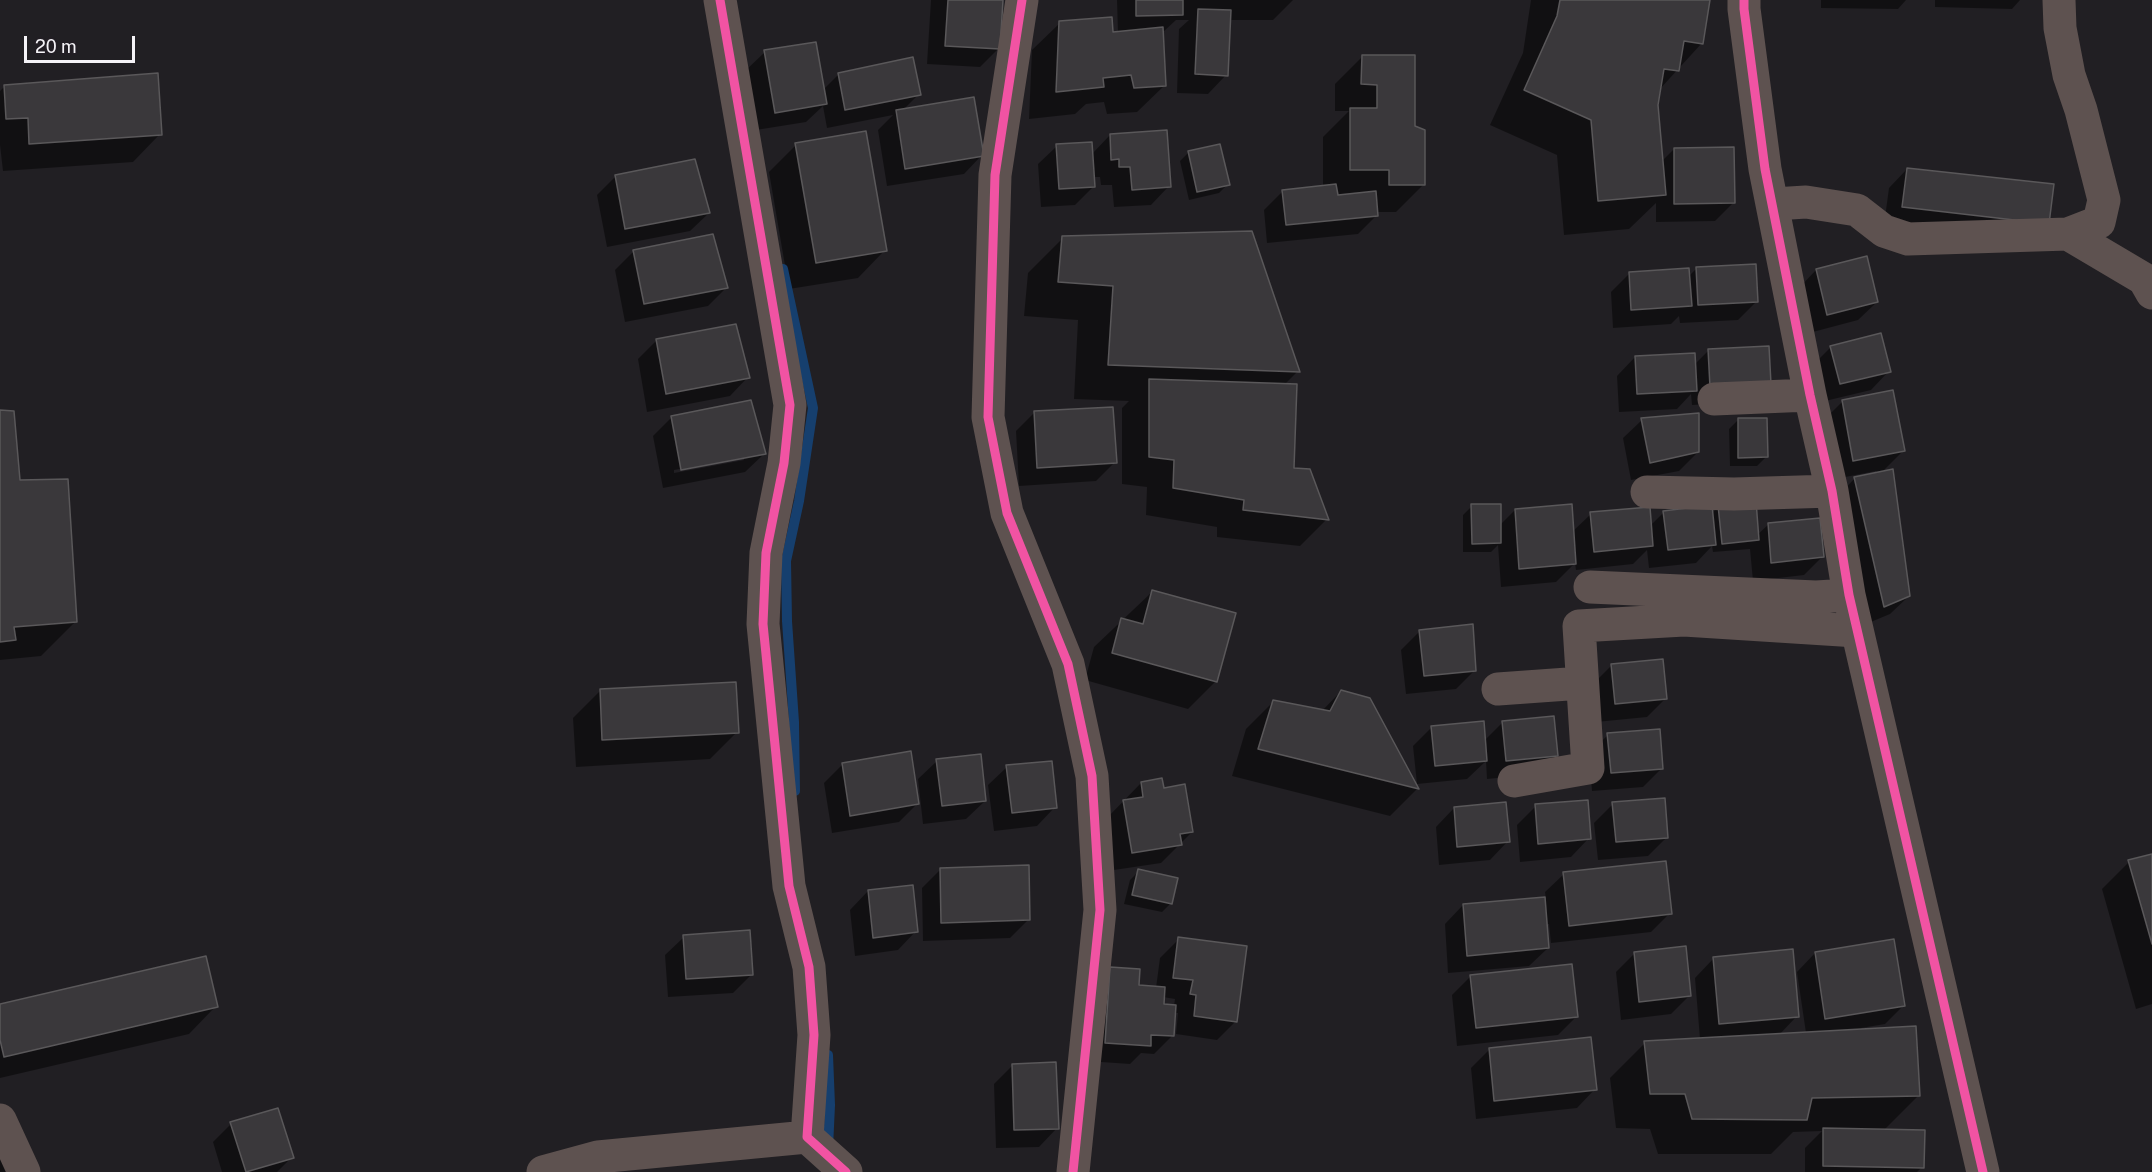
<!DOCTYPE html>
<style>
body{margin:0}
#map{position:relative;width:2152px;height:1172px;overflow:hidden;background:#211f23;font-family:"Public Sans",sans-serif}
canvas{display:block}
.scale{position:absolute;left:24px;top:36px;width:111px;height:27px;box-sizing:border-box;border:3px solid #f5f3f7;border-top:0;padding-left:8px;font-size:18px;line-height:21px;white-space:nowrap;color:#f5f3f7;-webkit-text-stroke:4px #221e24;paint-order:stroke}
</style>
<div id="map">
<canvas width="2152" height="1172"></canvas>
<div class="scale">20 m</div>
</div>
<script>
const context = document.querySelector('canvas').getContext('2d');
context.lineJoin = 'round';
function paint(path, color) { context.fillStyle = color; context.fill(path, 'evenodd'); }
function stroke(path, color, width, dash) { context.strokeStyle = color; context.lineWidth = width; context.lineCap = dash ? 'butt' : 'round'; context.setLineDash(dash || []); context.stroke(path); }
const shadow = new Path2D(`
 M 931,0 L 1002,0 L 998,49 L 980,67 L 927,64 Z
 M 1117,0 L 1293,0 L 1273,20 L 1229,20 L 1226,75 L 1208,94 L 1177,93 L 1179,29 L 1189,20 L 1176,20 L 1162,33 L 1165,85 L 1137,112 L 1107,114 L 1104,102 L 1086,104 L 1075,114 L 1029,119 L 1032,50 L 1060,23 L 1111,34 L 1118,33 Z
 M 1531,0 L 1708,0 L 1702,43 L 1659,90 L 1656,105 L 1661,162 L 1674,149 L 1733,203 L 1715,221 L 1656,222 L 1656,203 L 1629,229 L 1564,235 L 1557,155 L 1490,125 L 1523,53 Z
 M 1821,0 L 1906,0 L 1898,9 L 1821,8 Z
 M 1935,0 L 2020,0 L 2012,9 L 1935,7 Z
 M 765,52 L 823,90 L 839,74 L 919,94 L 903,110 L 982,155 L 964,174 L 887,186 L 878,130 L 893,115 L 827,128 L 823,106 L 806,122 L 756,130 L 746,70 Z
 M 1362,57 L 1414,127 L 1424,184 L 1396,212 L 1377,212 L 1377,215 L 1358,234 L 1267,243 L 1264,210 L 1283,191 L 1323,187 L 1323,137 L 1349,111 L 1335,111 L 1335,84 Z
 M 5,86 L 160,134 L 133,162 L 3,171 L 0,145 L 0,91 Z
 M 1110,135 L 1169,186 L 1151,205 L 1114,207 L 1112,185 L 1101,185 L 1100,177 L 1093,177 L 1094,186 L 1075,205 L 1041,207 L 1038,164 L 1057,146 L 1092,154 Z
 M 796,145 L 885,250 L 858,278 L 789,289 L 769,172 Z
 M 1189,152 L 1228,184 L 1219,193 L 1189,200 L 1180,161 Z
 M 1907,169 L 2047,223 L 1884,225 L 1889,188 Z
 M 616,176 L 709,213 L 690,231 L 607,247 L 597,195 Z
 M 1063,238 L 1298,371 L 1284,385 L 1293,470 L 1327,519 L 1300,546 L 1217,537 L 1217,527 L 1146,515 L 1147,487 L 1122,484 L 1122,408 L 1129,401 L 1074,399 L 1078,320 L 1024,316 L 1028,273 Z
 M 634,251 L 726,288 L 708,306 L 625,322 L 615,270 Z
 M 1696,269 L 1757,301 L 1738,320 L 1680,323 L 1679,316 L 1671,324 L 1613,328 L 1611,292 L 1630,273 L 1688,277 Z
 M 1816,270 L 1877,302 L 1858,320 L 1809,333 L 1798,289 Z
 M 735,326 L 748,377 L 730,396 L 647,412 L 638,359 L 656,341 Z
 M 1831,347 L 1889,371 L 1871,390 L 1821,402 L 1812,366 Z
 M 1709,350 L 1751,402 L 1692,405 L 1691,394 L 1677,409 L 1619,412 L 1617,376 L 1635,357 L 1694,365 Z
 M 1843,401 L 1903,451 L 1881,473 L 1909,596 L 1890,614 L 1866,624 L 1837,497 L 1855,478 L 1877,474 L 1876,471 L 1835,479 L 1824,420 Z
 M 0,411 L 18,481 L 76,621 L 41,656 L 0,660 Z
 M 1034,413 L 1115,462 L 1096,481 L 1019,486 L 1016,431 Z
 M 672,417 L 764,454 L 745,472 L 663,488 L 653,436 ZM 744,457 L 744,460 L 674,473 L 674,470 Z
 M 1642,420 L 1698,452 L 1679,471 L 1631,480 L 1623,438 Z
 M 1738,420 L 1766,457 L 1757,466 L 1730,466 L 1729,429 Z
 M 1472,506 L 1499,526 L 1515,510 L 1572,532 L 1591,514 L 1650,526 L 1664,512 L 1711,514 L 1718,507 L 1757,535 L 1769,524 L 1822,557 L 1804,575 L 1753,581 L 1750,549 L 1713,552 L 1712,546 L 1696,563 L 1649,568 L 1647,550 L 1633,564 L 1576,570 L 1575,563 L 1556,582 L 1501,587 L 1498,545 L 1491,552 L 1463,552 L 1463,515 Z
 M 1152,592 L 1216,681 L 1188,709 L 1085,680 L 1094,647 Z
 M 1420,631 L 1475,670 L 1456,689 L 1406,694 L 1401,650 Z
 M 1611,666 L 1665,699 L 1647,717 L 1596,722 L 1593,684 Z
 M 600,691 L 737,732 L 710,759 L 576,767 L 573,718 Z
 M 1341,691 L 1369,699 L 1417,789 L 1390,816 L 1232,776 L 1246,729 L 1273,702 L 1322,711 Z
 M 1502,723 L 1557,756 L 1538,774 L 1487,779 L 1486,761 L 1467,779 L 1417,784 L 1413,746 L 1432,727 L 1484,741 Z
 M 1608,735 L 1662,768 L 1643,787 L 1592,791 L 1589,753 Z
 M 937,761 L 985,801 L 966,819 L 923,824 L 918,779 Z
 M 843,764 L 918,803 L 899,822 L 832,833 L 824,783 Z
 M 1007,767 L 1055,807 L 1037,826 L 994,831 L 988,785 Z
 M 1141,783 L 1163,790 L 1192,832 L 1161,863 L 1114,870 L 1105,820 Z
 M 1613,804 L 1667,837 L 1648,856 L 1598,860 L 1594,823 Z
 M 1536,806 L 1589,838 L 1571,857 L 1520,862 L 1517,825 Z
 M 1454,808 L 1508,841 L 1490,860 L 1439,865 L 1436,827 Z
 M 2152,855 L 2152,1004 L 2136,1009 L 2102,889 L 2129,862 Z
 M 940,870 L 1029,919 L 1010,938 L 923,941 L 922,888 Z
 M 1139,871 L 1171,903 L 1162,912 L 1124,904 L 1130,880 Z
 M 1564,874 L 1670,913 L 1651,932 L 1551,943 L 1549,924 L 1546,924 L 1548,948 L 1529,966 L 1448,973 L 1445,924 L 1463,905 L 1546,899 L 1545,892 Z
 M 868,891 L 916,931 L 898,950 L 855,956 L 850,910 Z
 M 684,937 L 752,974 L 733,993 L 668,997 L 665,955 Z
 M 1179,939 L 1236,1021 L 1217,1040 L 1176,1034 L 1178,1013 L 1174,1013 L 1173,1035 L 1154,1054 L 1141,1053 L 1130,1064 L 1087,1061 L 1111,969 L 1137,986 L 1156,988 L 1160,958 ZM 1163,997 L 1175,999 L 1174,1006 L 1162,1006 Z
 M 1635,953 L 1689,996 L 1671,1014 L 1621,1020 L 1616,972 Z
 M 1815,953 L 1903,1006 L 1885,1024 L 1861,1028 L 1919,1095 L 1883,1131 L 1922,1167 L 1917,1172 L 1805,1172 L 1805,1148 L 1822,1131 L 1793,1132 L 1771,1154 L 1658,1154 L 1650,1129 L 1616,1128 L 1610,1078 L 1645,1043 L 1700,1039 L 1695,978 L 1713,959 L 1797,1016 L 1779,1035 L 1806,1033 L 1797,972 Z
 M 1471,976 L 1577,1016 L 1558,1035 L 1457,1046 L 1452,995 Z
 M 0,1006 L 216,1006 L 189,1034 L 0,1078 Z
 M 1489,1050 L 1595,1089 L 1577,1108 L 1476,1119 L 1471,1068 Z
 M 1013,1065 L 1057,1128 L 1039,1147 L 996,1148 L 994,1084 Z
 M 231,1124 L 292,1157 L 277,1172 L 222,1172 L 213,1142 Z
 M 0,1144 L 10,1172 L 0,1172 Z`);
const stream = new Path2D(`
 M 783,269 L 813,408 L 799,501 L 786,561 L 787,621 L 794,722 L 795,791
 M 828,1148 L 830,1105 L 828,1055`);
const building = new Path2D(`
 M 948,0 L 1003,0 L 1000,49 L 945,46 Z
 M 1136,0 L 1183,0 L 1183,15 L 1136,16 Z
 M 1560,0 L 1710,0 L 1703,44 L 1684,41 L 1679,71 L 1664,69 L 1658,105 L 1666,195 L 1598,201 L 1591,120 L 1524,90 L 1557,16 Z
 M 1198,9 L 1231,10 L 1228,76 L 1195,74 Z
 M 1112,17 L 1113,32 L 1163,27 L 1166,86 L 1134,88 L 1131,75 L 1103,78 L 1104,87 L 1056,92 L 1059,21 Z
 M 816,42 L 827,104 L 775,113 L 764,50 Z
 M 1362,55 L 1415,55 L 1415,126 L 1425,130 L 1425,185 L 1389,185 L 1389,170 L 1350,170 L 1350,108 L 1377,108 L 1377,85 L 1361,84 Z
 M 913,57 L 921,95 L 845,110 L 838,73 Z
 M 158,73 L 162,135 L 29,144 L 28,118 L 6,119 L 4,85 Z
 M 974,97 L 984,156 L 905,169 L 896,110 Z
 M 1167,130 L 1171,187 L 1132,190 L 1130,167 L 1119,167 L 1119,159 L 1111,160 L 1110,134 Z
 M 866,131 L 887,251 L 816,263 L 795,143 Z
 M 1092,142 L 1095,187 L 1059,189 L 1056,144 Z
 M 1220,144 L 1230,185 L 1197,192 L 1188,151 Z
 M 1734,147 L 1735,203 L 1674,204 L 1674,148 Z
 M 695,159 L 710,213 L 625,229 L 615,175 Z
 M 1907,168 L 2054,184 L 2049,224 L 1902,207 Z
 M 1336,184 L 1338,195 L 1376,191 L 1378,216 L 1286,225 L 1282,190 Z
 M 1252,231 L 1300,372 L 1108,365 L 1113,286 L 1058,282 L 1062,236 Z
 M 713,234 L 728,288 L 644,304 L 633,250 Z
 M 1867,256 L 1878,302 L 1827,315 L 1816,269 Z
 M 1756,264 L 1758,302 L 1698,305 L 1696,267 Z
 M 1689,268 L 1692,306 L 1631,310 L 1629,272 Z
 M 736,324 L 750,378 L 666,394 L 656,339 Z
 M 1881,333 L 1891,372 L 1840,384 L 1830,346 Z
 M 1769,346 L 1771,384 L 1710,387 L 1708,349 Z
 M 1695,353 L 1697,391 L 1637,394 L 1635,356 Z
 M 1149,379 L 1297,384 L 1294,468 L 1310,469 L 1329,520 L 1243,510 L 1244,500 L 1173,488 L 1174,460 L 1149,457 Z
 M 1893,390 L 1905,451 L 1853,461 L 1842,400 Z
 M 751,400 L 766,454 L 681,470 L 671,416 Z
 M 1113,407 L 1117,463 L 1037,468 L 1034,411 Z
 M 0,410 L 14,411 L 20,480 L 68,479 L 77,622 L 14,627 L 16,640 L 0,642 Z
 M 1699,413 L 1699,452 L 1650,463 L 1641,418 Z
 M 1738,418 L 1767,418 L 1768,457 L 1738,458 Z
 M 1893,469 L 1910,596 L 1884,607 L 1854,477 Z
 M 1756,501 L 1759,540 L 1722,544 L 1718,505 Z
 M 1471,504 L 1501,504 L 1501,543 L 1472,544 Z
 M 1572,504 L 1576,564 L 1519,569 L 1515,509 Z
 M 1712,505 L 1716,545 L 1668,550 L 1663,511 Z
 M 1650,507 L 1653,546 L 1594,552 L 1590,512 Z
 M 1820,518 L 1824,557 L 1771,563 L 1768,523 Z
 M 1152,590 L 1236,613 L 1217,682 L 1112,653 L 1121,618 L 1143,624 Z
 M 1473,624 L 1476,671 L 1424,676 L 1419,630 Z
 M 1663,659 L 1667,699 L 1615,704 L 1611,664 Z
 M 736,682 L 739,733 L 602,740 L 600,689 Z
 M 1341,690 L 1370,698 L 1419,789 L 1258,749 L 1273,700 L 1330,711 Z
 M 1554,716 L 1558,756 L 1506,761 L 1502,721 Z
 M 1484,721 L 1487,761 L 1435,766 L 1431,726 Z
 M 1660,729 L 1663,769 L 1611,773 L 1607,733 Z
 M 911,751 L 919,804 L 850,816 L 842,763 Z
 M 981,754 L 986,801 L 942,806 L 936,759 Z
 M 1052,761 L 1057,808 L 1012,813 L 1006,765 Z
 M 1162,778 L 1164,788 L 1185,784 L 1193,832 L 1180,834 L 1182,845 L 1132,853 L 1123,800 L 1143,797 L 1141,782 Z
 M 1665,798 L 1668,838 L 1616,842 L 1612,802 Z
 M 1588,800 L 1591,839 L 1538,844 L 1535,804 Z
 M 1506,802 L 1510,842 L 1457,847 L 1454,807 Z
 M 2152,854 L 2152,944 L 2128,860 Z
 M 1666,861 L 1672,914 L 1569,926 L 1563,872 Z
 M 1029,865 L 1030,920 L 941,923 L 940,868 Z
 M 1138,869 L 1178,878 L 1172,904 L 1132,895 Z
 M 913,885 L 918,932 L 873,938 L 868,890 Z
 M 1545,897 L 1549,948 L 1467,956 L 1463,904 Z
 M 750,930 L 753,975 L 686,979 L 683,935 Z
 M 1178,937 L 1247,946 L 1237,1022 L 1194,1016 L 1196,995 L 1190,994 L 1193,980 L 1173,978 Z
 M 1894,939 L 1905,1006 L 1825,1019 L 1815,952 Z
 M 1686,946 L 1691,996 L 1639,1002 L 1634,952 Z
 M 1793,949 L 1799,1017 L 1719,1024 L 1713,957 Z
 M 206,956 L 218,1007 L 4,1057 L 0,1040 L 0,1004 Z
 M 1572,964 L 1578,1017 L 1476,1028 L 1470,975 Z
 M 1110,967 L 1140,969 L 1139,985 L 1165,987 L 1164,1004 L 1176,1005 L 1174,1036 L 1151,1035 L 1151,1046 L 1105,1043 Z
 M 1916,1026 L 1920,1096 L 1812,1098 L 1807,1120 L 1692,1119 L 1685,1094 L 1650,1094 L 1644,1041 Z
 M 1591,1037 L 1597,1090 L 1494,1101 L 1489,1048 Z
 M 1056,1062 L 1059,1129 L 1014,1130 L 1012,1064 Z
 M 278,1108 L 294,1158 L 246,1172 L 230,1122 Z
 M 1823,1128 L 1925,1130 L 1924,1168 L 1823,1166 Z`);
const minor = new Path2D(`
 M 720,0 L 790,405 L 784,463 L 766,553 L 763,624 L 789,886 L 809,967 L 814,1035 L 807,1137 L 846,1172
 M 1022,0 L 995,175 L 988,417 L 1007,513 L 1068,664 L 1092,776 L 1100,910 L 1073,1172
 M 1744,0 L 1744,9 L 1765,169 L 1810,395 L 1832,491 L 1849,595 L 1983,1172
 M 2059,0 L 2060,28 L 2069,75 L 2081,110 L 2104,200 L 2099,222 L 2068,234
 M 1774,204 L 1806,202 L 1857,210 L 1884,231 L 1908,239 L 2068,234 L 2144,279 L 2152,293
 M 1714,399 L 1810,395
 M 1647,492 L 1734,494 L 1832,491
 M 1590,587 L 1816,597 L 1849,595
 M 1498,689 L 1582,683
 M 1514,781 L 1588,768 L 1579,626 L 1684,620 L 1857,631
 M 0,1120 L 24,1172
 M 543,1172 L 598,1157 L 807,1137`);
const cycleway = new Path2D(`
 M 720,0 L 790,405 L 784,463 L 766,553 L 763,624 L 789,886 L 809,967 L 814,1035 L 807,1137 L 846,1172
 M 1022,0 L 995,175 L 988,417 L 1007,513 L 1068,664 L 1092,776 L 1100,910 L 1073,1172
 M 1744,0 L 1744,9 L 1765,169 L 1810,395 L 1832,491 L 1849,595 L 1983,1172`);
paint(shadow, '#0007');
stroke(stream, '#163f6e', 10);
paint(building, '#3a383b');
stroke(building, '#5a585a', 1.5);
stroke(minor, '#5e5250', 33);
stroke(cycleway, '#f153a3', 9);
</script>
